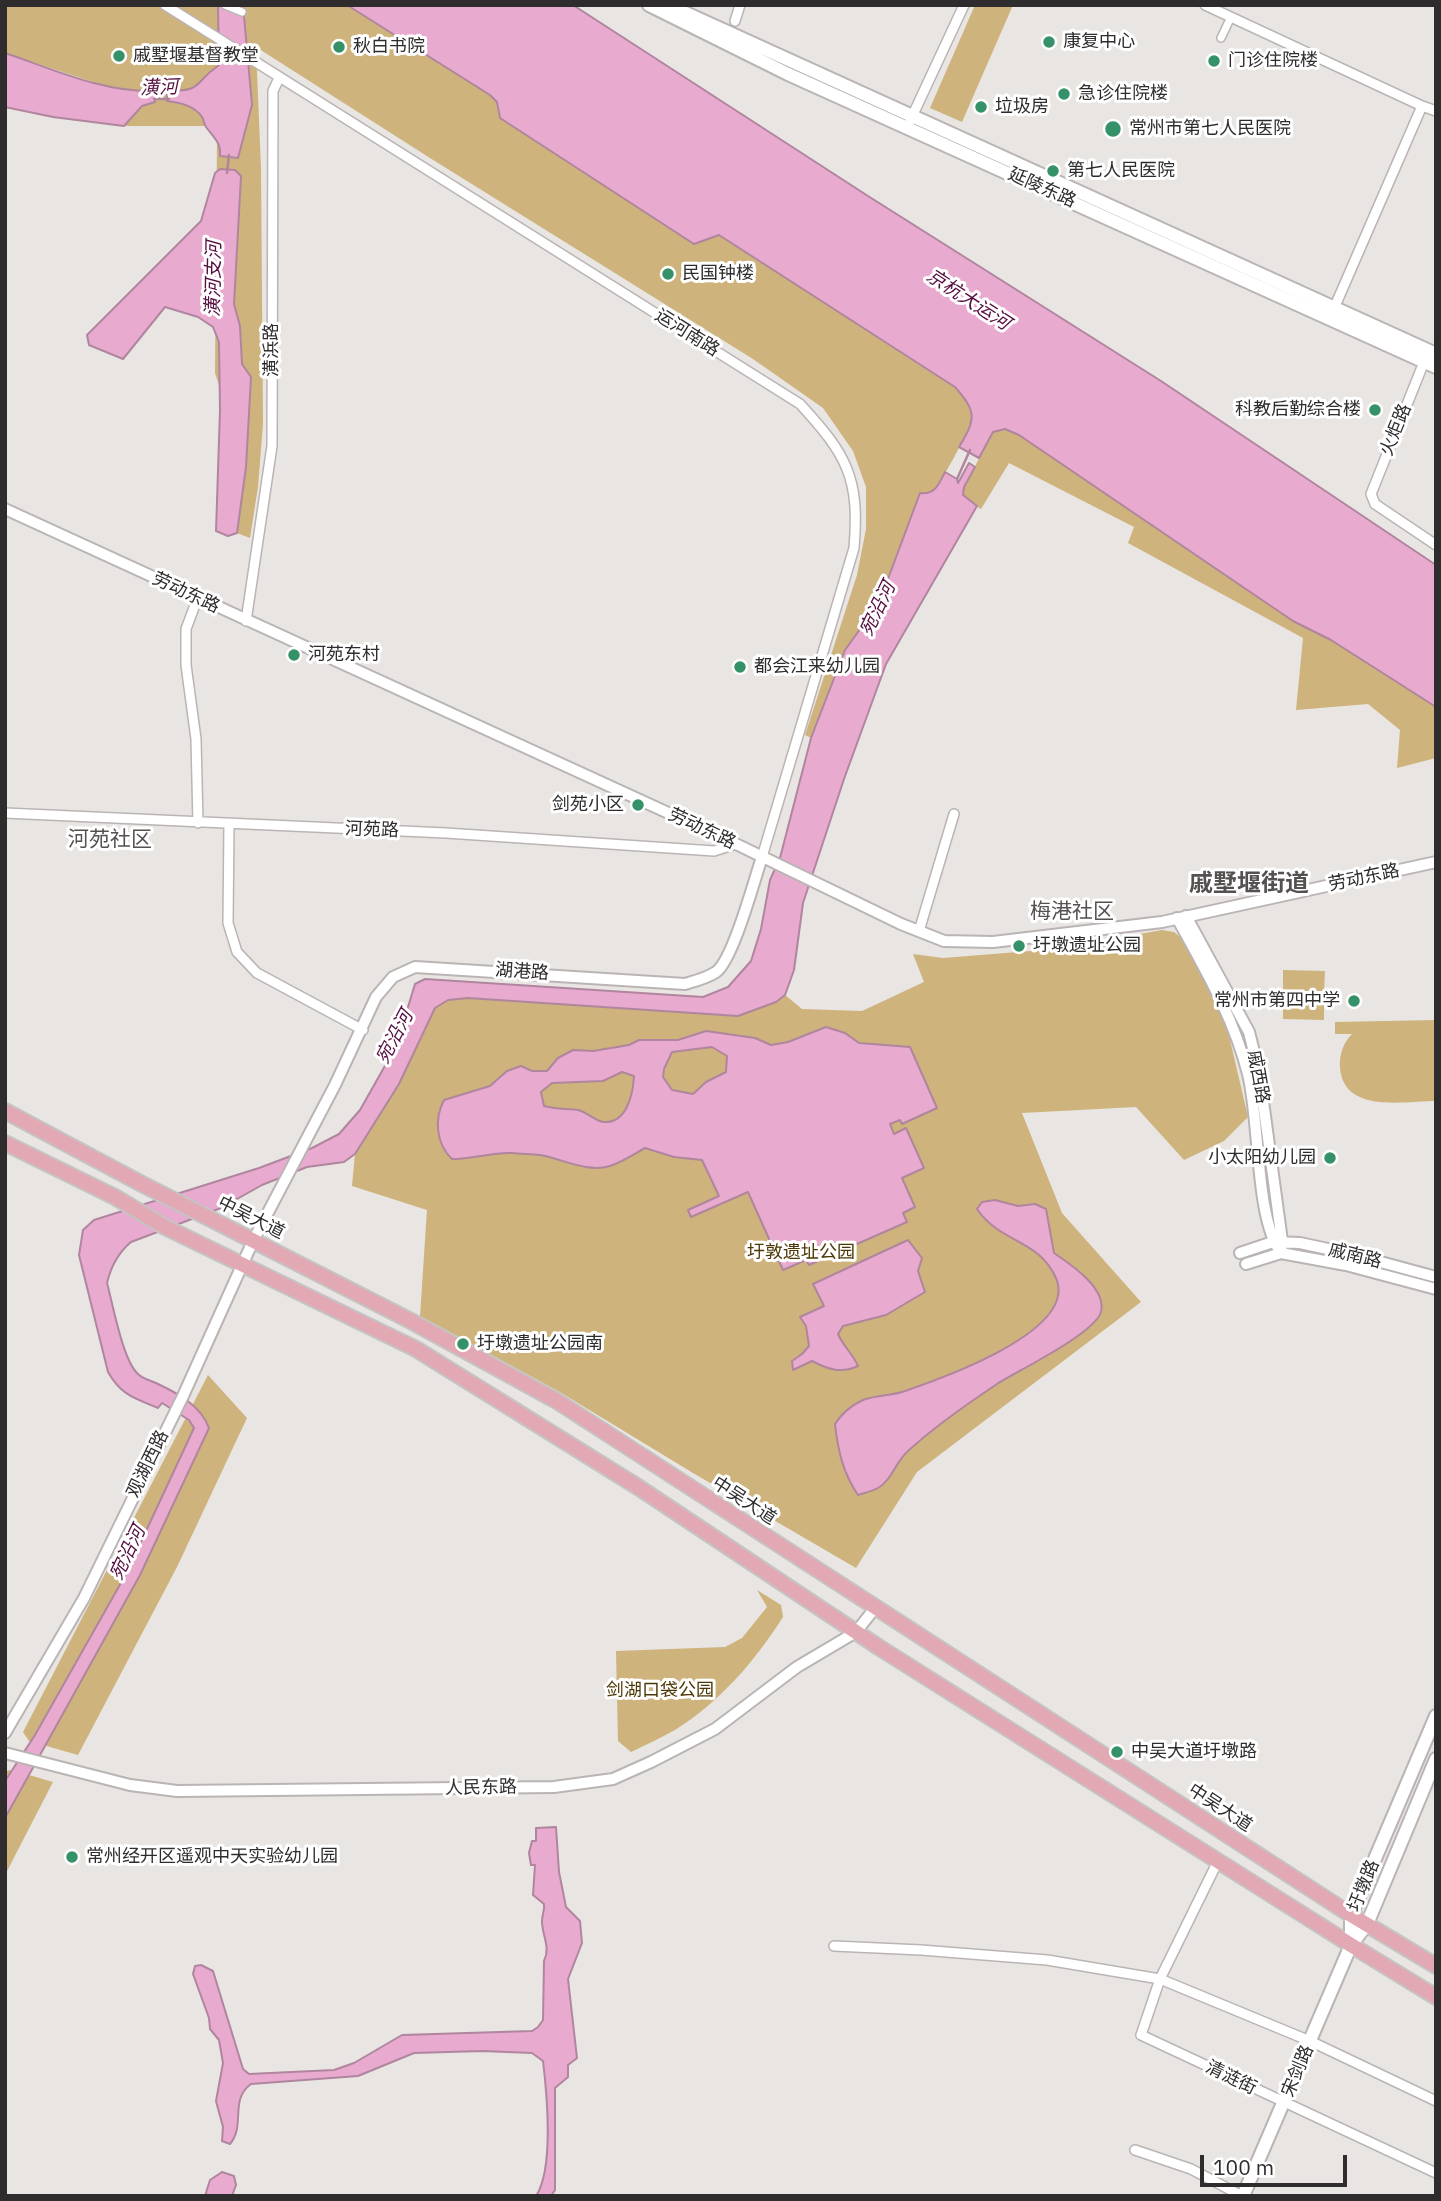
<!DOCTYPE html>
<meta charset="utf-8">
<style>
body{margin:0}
#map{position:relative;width:1441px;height:2201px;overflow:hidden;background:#e9e5e3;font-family:"IBM Plex Sans",sans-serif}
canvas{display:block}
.frame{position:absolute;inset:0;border:7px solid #2e2c2c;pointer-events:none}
.scale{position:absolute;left:1200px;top:2155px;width:147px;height:32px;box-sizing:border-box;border:4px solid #2e2c2c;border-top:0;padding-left:9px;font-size:21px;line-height:24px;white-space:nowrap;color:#2e2c2c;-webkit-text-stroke:5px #fff;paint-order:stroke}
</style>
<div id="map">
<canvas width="1441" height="2201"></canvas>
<div class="frame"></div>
<div class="scale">100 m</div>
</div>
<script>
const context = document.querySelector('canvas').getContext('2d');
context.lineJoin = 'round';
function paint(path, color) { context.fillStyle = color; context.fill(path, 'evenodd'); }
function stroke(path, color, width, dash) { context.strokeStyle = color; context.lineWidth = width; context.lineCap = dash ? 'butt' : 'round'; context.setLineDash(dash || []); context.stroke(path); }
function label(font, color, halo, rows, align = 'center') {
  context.font = font + ' "IBM Plex Sans","Noto Sans SC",sans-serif'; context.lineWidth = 6; context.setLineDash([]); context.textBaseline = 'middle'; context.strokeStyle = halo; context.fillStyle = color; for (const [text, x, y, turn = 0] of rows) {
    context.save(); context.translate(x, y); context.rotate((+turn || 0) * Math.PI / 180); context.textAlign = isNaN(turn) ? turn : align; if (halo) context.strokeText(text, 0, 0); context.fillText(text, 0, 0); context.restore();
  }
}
const green = new Path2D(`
 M 5,5 L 347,5 L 490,95 L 497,102 L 719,235 L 955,387 C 962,395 972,403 973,415 C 974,423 942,481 935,489 C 930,494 926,493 920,494 L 879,603 L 845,650 L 811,738 L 805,735 L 857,575 L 866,529 L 866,487 L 853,451 L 823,408 L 753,359 L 430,158 L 256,47 L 261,168 L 263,424 L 258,487 L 250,538 L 237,533 L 246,467 L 215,373 L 217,140 L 205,126 L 124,126 L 131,92 L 96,83 L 5,53 Z
 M 975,5 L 1013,5 L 962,122 L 930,108 Z
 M 1005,429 L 1019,435 L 1293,621 L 1331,640 L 1436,707 L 1436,758 L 1397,768 L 1400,730 L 1368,704 L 1296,710 L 1303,638 L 1128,543 L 1134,527 L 1009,463 L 981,509 L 969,502 L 963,495 L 964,487 L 993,432 Z
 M 1162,930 L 1174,932 L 1184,940 L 1227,1027 L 1248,1117 L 1224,1141 L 1184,1160 L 1136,1107 L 1022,1113 L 1062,1213 L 1141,1302 L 917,1472 L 856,1568 L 693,1473 L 558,1391 L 420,1316 L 427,1210 L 352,1186 L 355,1154 L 399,1084 L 435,1007 L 448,1000 L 468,998 L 739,1002 L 764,972 L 785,995 L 802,1009 L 862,1011 L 924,982 L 913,954 L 943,958 L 1056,949 Z
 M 1283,970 L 1325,971 L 1324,992 L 1283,991 Z
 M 1283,998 L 1324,999 L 1324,1020 L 1283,1019 Z
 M 1436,1020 L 1436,1101 C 1404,1101 1344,1114 1340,1068 C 1339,1055 1343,1043 1352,1034 L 1335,1034 L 1335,1022 Z
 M 208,1375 L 247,1418 L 177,1567 L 78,1755 L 29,1741 L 23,1732 Z
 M 757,1590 L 781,1605 L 783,1617 C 755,1661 720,1702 675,1730 C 661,1738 645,1745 631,1752 L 618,1741 L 616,1651 L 725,1647 L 742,1638 L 767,1607 Z
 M 12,1770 L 53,1782 L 5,1875 L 5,1771 Z`);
const water = new Path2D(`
 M 218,5 L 243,5 L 252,105 L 238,158 L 220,156 C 221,142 214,138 206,127 C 204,124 204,120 202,117 C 194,105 180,103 167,101 L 167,91 C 204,91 192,84 219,65 Z
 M 347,5 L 573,5 L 868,196 L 1161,381 L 1436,565 L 1436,707 L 1331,640 L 1293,621 L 1019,435 L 1005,429 L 993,432 L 979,458 L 959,447 C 976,419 977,412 955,387 L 719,235 L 694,244 L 500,118 L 497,102 L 490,95 Z
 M 5,53 C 53,69 104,93 155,91 L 155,102 L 142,106 L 124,126 L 53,117 L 5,107 Z
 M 220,169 L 235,170 L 241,176 L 234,304 L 240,326 L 242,364 L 251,377 L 246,467 L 237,533 L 228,536 L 216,531 L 220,410 L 219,342 L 213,327 L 198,317 L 165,307 L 123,359 L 89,345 L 87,335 L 201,221 L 215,173 Z
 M 969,463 L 975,467 L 964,487 L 963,495 L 977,506 L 886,664 L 844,779 L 803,903 L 794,970 L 785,995 L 776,1002 L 738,1016 L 468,998 L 448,1000 L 435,1008 L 399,1084 L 355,1154 L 344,1162 L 307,1167 L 262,1185 L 221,1208 L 131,1242 C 118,1253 111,1266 107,1283 C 113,1305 123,1361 138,1374 C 143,1379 152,1381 158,1384 C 179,1394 201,1406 209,1428 L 140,1575 L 5,1818 L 5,1781 L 35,1735 L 126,1574 L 194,1428 L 189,1420 L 162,1403 L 158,1408 C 134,1398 121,1395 108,1372 L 79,1255 L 83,1230 L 94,1220 L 259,1168 L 312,1148 L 339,1134 L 360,1110 L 386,1064 L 401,1030 L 415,984 L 425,979 L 703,997 L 728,987 L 751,961 L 761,929 L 770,880 L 780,858 L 811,738 L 845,650 L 879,603 L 920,493 C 935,495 939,484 945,472 L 957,479 L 958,483 Z
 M 826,1027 L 845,1033 L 859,1043 L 910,1047 L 937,1108 L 902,1124 L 900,1120 L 890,1124 L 894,1134 L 906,1128 L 924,1168 L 902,1178 L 915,1207 L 903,1213 L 907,1222 L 809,1265 L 806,1260 L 783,1270 L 748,1192 L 691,1217 L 688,1210 L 719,1196 L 702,1160 L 674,1157 L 645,1148 C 634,1154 622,1162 610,1166 C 587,1173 563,1159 540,1155 C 531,1154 522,1154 512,1153 C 492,1152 473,1159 452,1159 C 436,1144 434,1119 444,1100 L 490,1086 L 507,1071 L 521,1066 L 532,1071 L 547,1071 L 558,1058 L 573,1050 L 593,1051 L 629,1045 L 639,1040 L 678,1040 L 706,1031 L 755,1038 L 771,1045 L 788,1042 ZM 712,1047 L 727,1056 L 726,1072 L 706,1082 L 693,1094 L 672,1090 L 663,1077 L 664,1069 L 672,1052 ZM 622,1072 L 634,1076 C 633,1094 627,1124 603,1122 C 595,1121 587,1112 578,1110 C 567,1109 555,1109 544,1106 L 541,1092 L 552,1083 L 603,1081 Z
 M 995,1200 L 1018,1206 L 1035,1204 L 1046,1209 L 1054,1253 C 1070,1264 1107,1288 1101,1312 C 1094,1334 1019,1370 997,1384 C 967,1404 935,1426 908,1451 C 896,1461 892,1480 878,1488 C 873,1491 864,1493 858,1495 C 843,1473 838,1451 835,1424 C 842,1413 850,1406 863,1400 C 876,1395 891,1396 905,1391 C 940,1379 1079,1331 1056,1278 C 1038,1238 1001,1244 977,1209 L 982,1202 Z
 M 908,1240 L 922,1258 L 918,1271 L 925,1292 L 886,1315 L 843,1326 L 838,1334 C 843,1346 853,1354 858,1366 C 841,1374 827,1369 812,1361 L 793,1370 L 792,1361 L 802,1354 L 809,1346 L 806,1326 L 800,1317 L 824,1306 L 813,1284 Z
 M 556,1827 L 559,1872 L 566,1907 L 580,1921 L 582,1943 L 568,1979 L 577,2058 L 568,2065 L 568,2077 L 555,2088 L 555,2190 L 551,2196 L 536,2196 C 554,2169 547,2094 543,2061 L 532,2053 L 482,2051 L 414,2053 L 358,2076 L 251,2084 C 229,2100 246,2125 230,2144 L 222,2141 L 223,2127 L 216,2101 L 223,2063 L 219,2040 L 210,2029 L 209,2018 L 193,1974 L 195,1966 L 201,1965 L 213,1971 L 243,2069 L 249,2074 L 334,2070 L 354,2063 L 402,2035 L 532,2031 L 538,2027 L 543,2020 L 544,1961 C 551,1947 542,1936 542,1921 C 542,1914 545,1911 544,1904 L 533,1895 L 535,1865 L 531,1865 L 529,1853 L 532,1841 L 536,1841 L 536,1828 Z
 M 222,2172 L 234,2176 L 236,2185 L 232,2196 L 205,2196 L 210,2180 Z`);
const stream = new Path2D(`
 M 154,99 L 169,99
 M 227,173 L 229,155
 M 957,479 L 970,450`);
const pedestrian = new Path2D(`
 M 225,5 L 242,12
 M 1221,38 L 1231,17`);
const minor = new Path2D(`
 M 165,5 L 800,404 C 847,455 860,478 854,548 L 762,857
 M 1205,5 L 1422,106 L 1332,313
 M 735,21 L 740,5
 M 1422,106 L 1436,111
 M 910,121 L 964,5
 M 1424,362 L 1371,494 L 1375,504 L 1436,545
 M 198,597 L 186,629 L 186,665 L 196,739 L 198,823
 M 246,621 L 272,446 L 273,91 L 279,78
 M 5,813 L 446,833 L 714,851 L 736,844
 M 229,824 L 228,923 L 237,952 L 257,973 L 363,1030
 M 919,931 L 954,814
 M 1218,1861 L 1160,1979 L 1141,2035 L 1436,2173
 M 834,1946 L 921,1950 L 1047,1960 L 1160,1979 L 1310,2041 L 1436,2101
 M 1135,2150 L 1191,2169 L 1242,2196`);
const tertiary = new Path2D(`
 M 5,509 L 736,844 L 901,924 L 944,941 L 993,942 L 1162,922 L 1436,862
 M 1186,916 L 1249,1032 L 1259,1072 L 1282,1241 L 1281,1253
 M 1177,918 C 1205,969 1234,1018 1248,1074 C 1260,1121 1255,1218 1281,1253
 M 1240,1253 L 1273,1242 L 1300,1243 L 1351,1254 L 1436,1277
 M 1246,1264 L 1281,1253 L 1346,1265 L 1436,1289
 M 5,1733 L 84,1598 L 183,1396 L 253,1241 L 335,1085 L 376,997 L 393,977 L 415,967 L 685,984 C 695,981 707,978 716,972 C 733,960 754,881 762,857
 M 5,1753 L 130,1785 L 177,1791 L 554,1787 L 613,1779 L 651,1762 L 715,1729 L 797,1667 L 856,1632 L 875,1608`);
const secondary = new Path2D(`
 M 649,5 L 788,74 L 1436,367
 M 668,5 L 1436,354
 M 1351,1945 L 1351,1915 L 1436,1716
 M 1243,2196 L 1351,1945 L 1367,1924 L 1436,1759`);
const primary = new Path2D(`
 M 5,1111 L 140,1183 L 411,1321 L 557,1401 L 1351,1915 L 1436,1966
 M 5,1143 L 115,1197 L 165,1227 L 416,1349 L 638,1487 L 880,1648 L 1351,1945 L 1436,1997`);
const markers = [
 [1049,42,7,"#359168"],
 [339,47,7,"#359168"],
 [119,56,7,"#359168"],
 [1214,61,7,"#359168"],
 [1064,94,7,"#359168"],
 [981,107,7,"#359168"],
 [1113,129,9,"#359168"],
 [1053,171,7,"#359168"],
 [668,274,7,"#359168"],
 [1375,410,7,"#359168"],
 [294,655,7,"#359168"],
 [740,667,7,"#359168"],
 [638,805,7,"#359168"],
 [1019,946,7,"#359168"],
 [1354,1001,7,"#359168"],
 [1330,1158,7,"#359168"],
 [463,1344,7,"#359168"],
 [1117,1752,7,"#359168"],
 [72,1857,7,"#359168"]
];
const poiNames = [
 ["康复中心",1063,42],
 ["秋白书院",353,47],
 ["戚墅堰基督教堂",133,56],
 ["门诊住院楼",1228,61],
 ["急诊住院楼",1078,94],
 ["垃圾房",995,107],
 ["常州市第七人民医院",1129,129],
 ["第七人民医院",1067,171],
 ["民国钟楼",682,274],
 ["科教后勤综合楼",1361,410,"right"],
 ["河苑东村",308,655],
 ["都会江来幼儿园",754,667],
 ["剑苑小区",624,805,"right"],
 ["圩墩遗址公园",1033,946],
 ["常州市第四中学",1340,1001,"right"],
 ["小太阳幼儿园",1316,1158,"right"],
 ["圩墩遗址公园南",477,1344],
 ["中吴大道圩墩路",1131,1752],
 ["常州经开区遥观中天实验幼儿园",86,1857]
];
const streetNames = [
 ["延陵东路",1042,188,24],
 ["运河南路",687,333,32],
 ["潢浜路",272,350,-90],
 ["火炬路",1396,430,-68],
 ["劳动东路",186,593,25],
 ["劳动东路",702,829,25],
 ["河苑路",372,830,2],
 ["劳动东路",1364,878,-12],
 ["湖港路",522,972,4],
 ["戚西路",1258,1077,80],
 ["中吴大道",251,1218,27],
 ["戚南路",1355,1256,14],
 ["观湖西路",148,1464,-64],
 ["中吴大道",744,1501,33],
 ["人民东路",481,1788,-1],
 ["中吴大道",1220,1808,33],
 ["圩墩路",1364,1886,-68],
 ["宋剑路",1298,2071,-67],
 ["清涟街",1231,2078,26]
];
const parkNames = [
 ["圩敦遗址公园",801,1253],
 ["剑湖口袋公园",660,1691]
];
const waterNames = [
 ["潢河",159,88,-2],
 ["潢河支河",214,279,-89],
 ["京杭大运河",968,300,33],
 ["宛沿河",878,609,-64],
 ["宛沿河",395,1037,-62],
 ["宛沿河",128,1553,-64]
];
const quarterNames = [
 ["河苑社区",110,840],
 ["梅港社区",1072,912]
];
const districtNames = [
 ["戚墅堰街道",1249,884]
];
paint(green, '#ceb37c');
paint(water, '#e8abcf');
stroke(water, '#b0859e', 2);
stroke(stream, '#b0859e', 2.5);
stroke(pedestrian, '#bab5b4', 10);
stroke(minor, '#bab5b4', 12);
stroke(tertiary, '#bab5b4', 14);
stroke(secondary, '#bab5b4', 16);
stroke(primary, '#c4c4c4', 18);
stroke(pedestrian, '#fff', 7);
stroke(minor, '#fff', 9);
stroke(tertiary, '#fff', 10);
stroke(secondary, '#fff', 12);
stroke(primary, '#e2a8b3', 14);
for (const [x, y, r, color] of markers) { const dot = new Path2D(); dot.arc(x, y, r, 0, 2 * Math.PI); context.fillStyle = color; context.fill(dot); stroke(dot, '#fff', 2.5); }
label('18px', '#2e2c2c', '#fff', poiNames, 'left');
label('18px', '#2e2c2c', '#fff', streetNames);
label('18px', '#4c3805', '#fff', parkNames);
label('italic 19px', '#560f40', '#fff', waterNames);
label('21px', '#555151', '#fff', quarterNames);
label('bold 24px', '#555151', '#fff', districtNames);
</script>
